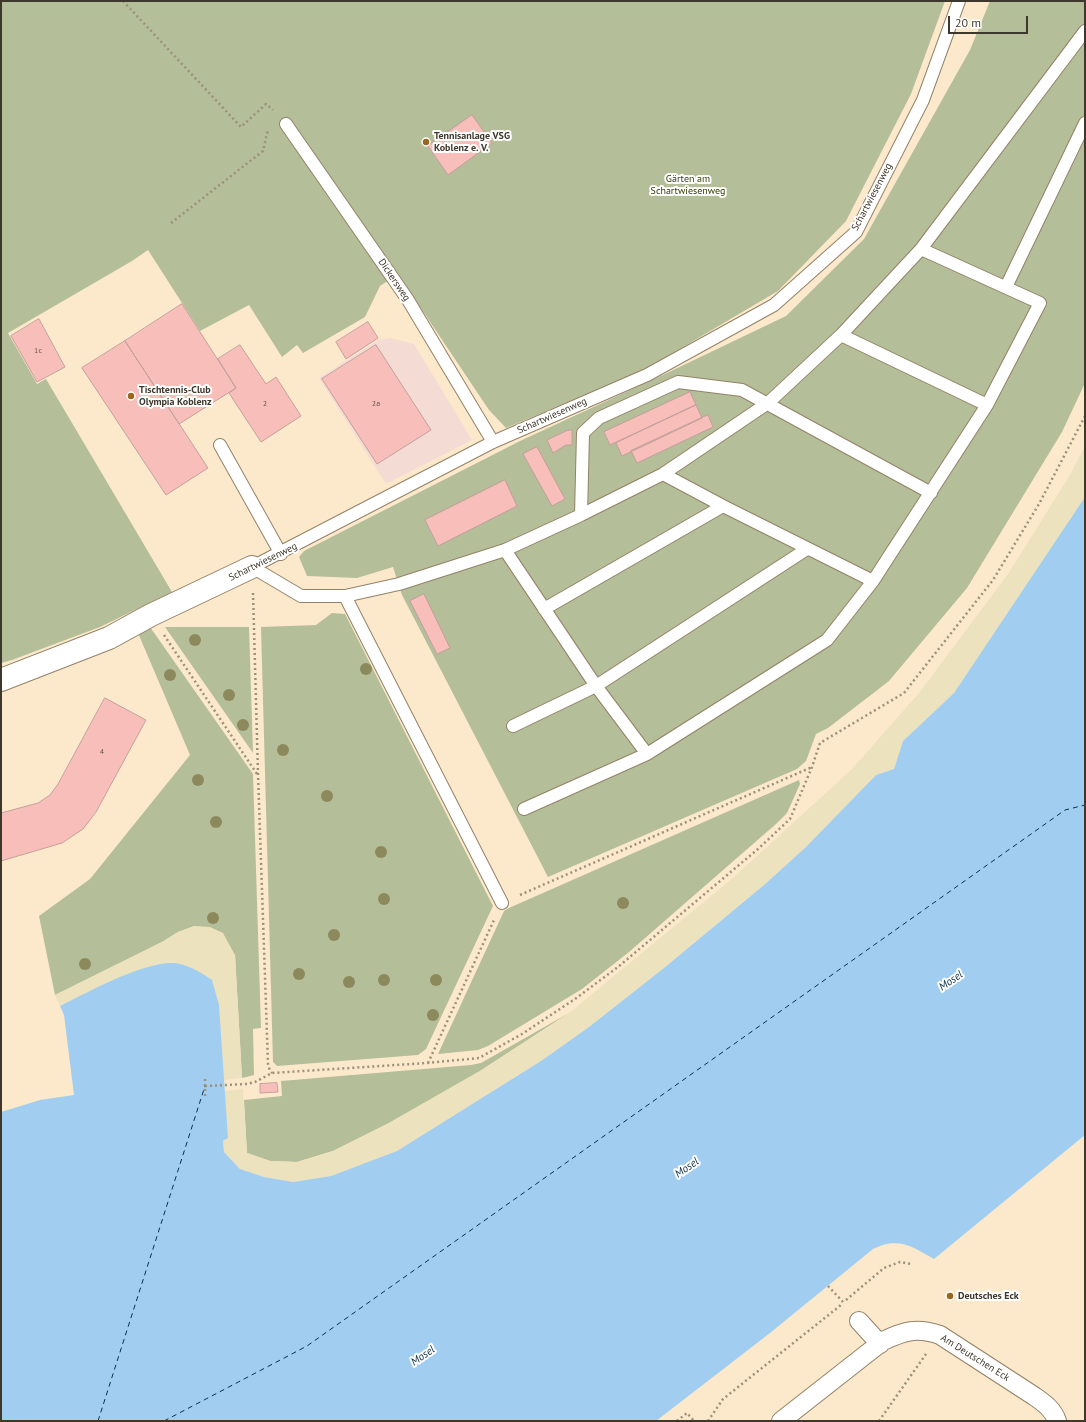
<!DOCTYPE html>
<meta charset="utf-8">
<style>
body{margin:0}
#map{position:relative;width:1086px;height:1422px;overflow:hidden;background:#fce9cb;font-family:"PT Sans",sans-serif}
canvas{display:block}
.frame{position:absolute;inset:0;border:2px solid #3e372b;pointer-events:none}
.scale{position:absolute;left:948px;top:16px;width:80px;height:18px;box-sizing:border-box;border:2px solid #3e372b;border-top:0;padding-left:5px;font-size:12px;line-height:14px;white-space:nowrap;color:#3e372b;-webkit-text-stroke:3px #fff;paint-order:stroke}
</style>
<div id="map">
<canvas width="1086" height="1422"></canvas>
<div class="frame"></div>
<div class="scale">20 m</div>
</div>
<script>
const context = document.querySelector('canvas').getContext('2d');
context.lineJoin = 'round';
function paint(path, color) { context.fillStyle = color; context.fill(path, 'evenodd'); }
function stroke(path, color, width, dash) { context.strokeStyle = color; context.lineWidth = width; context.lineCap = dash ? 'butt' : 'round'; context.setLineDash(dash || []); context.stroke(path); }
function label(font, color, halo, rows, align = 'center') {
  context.font = font + ' "PT Sans",sans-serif'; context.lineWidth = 4; context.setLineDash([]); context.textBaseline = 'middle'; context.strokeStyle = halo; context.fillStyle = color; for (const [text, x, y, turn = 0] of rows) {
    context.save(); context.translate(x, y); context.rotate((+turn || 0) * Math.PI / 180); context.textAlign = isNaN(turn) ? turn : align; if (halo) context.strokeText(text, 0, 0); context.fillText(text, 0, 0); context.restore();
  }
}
const industrial = new Path2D(`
 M 390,338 L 414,344 L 472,440 L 386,484 L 319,378 L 378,340 Z`);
const green = new Path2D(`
 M 1,1 L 945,1 L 911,94 L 846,221 L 778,291 L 644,370 L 506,428 L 489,410 L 398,274 L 380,286 L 365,317 L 303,353 L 297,345 L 282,357 L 249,305 L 200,331 L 148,250 L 132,261 L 8,333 L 37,384 L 46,379 L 172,592 L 100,627 L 12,660 L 1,663 Z
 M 990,1 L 1085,1 L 1085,383 L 1062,432 L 967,588 L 889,681 L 828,728 L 816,734 L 806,761 L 797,769 L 548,877 L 402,595 L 393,567 L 357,578 L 307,576 L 299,557 L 304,551 L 520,441 L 667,373 L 786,316 L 864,239 L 970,50 Z
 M 332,613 L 345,614 L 493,906 L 426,1049 L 418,1055 L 277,1066 L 273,1062 L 261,627 L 316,625 Z
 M 150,627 L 253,774 L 261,1028 L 253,1029 L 254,1075 L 242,1078 L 235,955 L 195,926 L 178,932 L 162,942 L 55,995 L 39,916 L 90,879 L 190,755 L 138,633 Z
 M 165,627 L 249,627 L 253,753 Z
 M 799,780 L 800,784 L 787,813 L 776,824 L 629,952 L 582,989 L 488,1046 L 478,1050 L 438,1054 L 504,911 L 509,908 Z
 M 569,1013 L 480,1071 L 389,1123 L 333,1151 L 297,1162 L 270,1161 L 247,1153 L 244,1100 L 282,1096 L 281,1081 L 471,1065 L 481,1063 Z`);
const sand = new Path2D(`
 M 1085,446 L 1085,497 L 954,693 L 903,741 L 894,769 L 876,775 L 806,847 L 764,885 L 664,968 L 589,1027 L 541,1061 L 397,1151 L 331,1176 L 293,1182 L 264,1177 L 240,1169 L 224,1152 L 223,1141 L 228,1138 L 224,1091 L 243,1089 L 247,1153 L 270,1161 L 297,1162 L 333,1151 L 389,1123 L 480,1071 L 569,1013 L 734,877 L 852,769 L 919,693 L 1008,574 L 1070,475 Z
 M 194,926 L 210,927 L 223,933 L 235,955 L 242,1078 L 223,1080 L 218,1005 L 157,964 L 128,975 L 60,1006 L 55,995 L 162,942 L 178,932 Z`);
const water = new Path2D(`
 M 1085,497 L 1085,1135 L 934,1259 C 913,1247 898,1236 873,1249 L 770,1333 L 656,1421 L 1,1421 L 1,1112 L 40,1100 L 74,1095 L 64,1015 L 60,1006 C 87,993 151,957 180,964 C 192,967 202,973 212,980 L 219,1005 L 228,1138 L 223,1141 L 224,1152 L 240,1169 L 264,1177 L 293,1182 L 331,1176 L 397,1151 L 541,1061 L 589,1027 L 664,968 L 764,885 L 806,847 L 876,775 L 894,769 L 903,741 L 954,693 Z`);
const ferry = new Path2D(`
 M 98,1421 L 205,1086
 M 164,1421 L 307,1346 L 1065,810 L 1085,805`);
const building = new Path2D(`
 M 472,115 L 492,143 L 448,175 L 428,146 Z
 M 182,304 L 236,388 L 179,424 L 125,341 Z
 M 39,319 L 65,367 L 37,382 L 11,336 Z
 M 368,322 L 378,338 L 346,359 L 336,342 Z
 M 125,341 L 208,468 L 166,495 L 82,368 Z
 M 240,345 L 266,384 L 276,377 L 301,416 L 261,442 L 229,393 L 236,388 L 218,359 Z
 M 376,345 L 431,430 L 377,464 L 322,379 Z
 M 690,392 L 696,405 L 610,445 L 604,432 Z
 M 696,405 L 702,418 L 622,456 L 616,443 Z
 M 708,415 L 713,427 L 637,463 L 631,451 Z
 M 572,430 L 572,445 L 566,445 L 553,453 L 547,440 L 566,431 Z
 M 537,447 L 565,499 L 552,506 L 523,454 Z
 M 505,480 L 517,506 L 438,546 L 425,520 Z
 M 424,594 L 450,648 L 437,654 L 410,601 Z
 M 105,698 L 146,720 L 96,812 L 83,829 L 62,843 L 1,861 L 1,813 L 38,803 L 50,795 L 58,784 Z
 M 277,1083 L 278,1092 L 260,1093 L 260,1084 Z`);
const path = new Path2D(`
 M 123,1 L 241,127 L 266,104 L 273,110
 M 171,223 L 263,151 L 267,133 L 269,132
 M 253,593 L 258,774 L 268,1064 L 270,1071 L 272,1073
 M 164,635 L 257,774
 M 520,895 L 812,767
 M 428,1063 L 494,920
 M 205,1079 L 205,1096
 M 205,1086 L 247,1084 L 255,1082 L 272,1073 L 427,1063 L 479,1058 L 522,1034 L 575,999 L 618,967 L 758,849 L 790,819 L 812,767 L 820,743 L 904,693 L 993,580 L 1039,504 L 1085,416
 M 828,1286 L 845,1304
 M 846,1300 L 884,1268 L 900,1262 L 911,1264
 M 677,1421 L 687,1413 L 694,1421
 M 708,1421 L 723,1399 L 841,1305
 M 879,1421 L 926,1354`);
const service = new Path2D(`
 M 286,124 L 408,300 L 493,442
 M 1006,287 L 1085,123
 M 841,335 L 987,405
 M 220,445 L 281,554
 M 663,474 L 723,506 L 873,581
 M 581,515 L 583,433 L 599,418 L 678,382 L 742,390 L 931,493
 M 505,550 L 596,686 L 647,754
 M 252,567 L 301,596 L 345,596 L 399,584 L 505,550 L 581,515 L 663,474 L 768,403 L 841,335 L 921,249 L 1085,31
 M 252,567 L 493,442 L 647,375 L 774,305 L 856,232 L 923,100 L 959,1
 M 345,596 L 502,903
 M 544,609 L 723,506
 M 513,726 L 596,686 L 807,549
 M 524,809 L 647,754 L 827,640 L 873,581 L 987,405 L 1040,303 L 921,249`);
const pedestrian = new Path2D(`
 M 859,1321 L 880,1344
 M 781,1421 L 883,1341 C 904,1331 917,1327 940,1335 L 1034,1396 C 1044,1403 1053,1409 1057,1421`);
const minor = new Path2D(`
 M 1,680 L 109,638 L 151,615 L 252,567`);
const trees = [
 [195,640],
 [366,669],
 [170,675],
 [229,695],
 [243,725],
 [283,750],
 [198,780],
 [327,796],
 [216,822],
 [381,852],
 [384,899],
 [623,903],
 [213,918],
 [334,935],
 [85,964],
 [299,974],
 [384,980],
 [436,980],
 [349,982],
 [433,1015]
];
const markers = [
 [426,142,4,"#9b661e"],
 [131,396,4,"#9b661e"],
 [950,1296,4,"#9b661e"]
];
const numberNames = [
 ["1c",38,351],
 ["2",265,404],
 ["2a",376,404],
 ["4",102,752]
];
const poiNames = [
 ["Tennisanlage VSG",434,136],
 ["Koblenz e. V.",434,148],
 ["Tischtennis-Club",139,390],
 ["Olympia Koblenz",139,402],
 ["Deutsches Eck",958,1296]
];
const parkNames = [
 ["Gärten am",688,179],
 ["Schartwiesenweg",688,191]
];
const streetNames = [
 ["Schartwiesenweg",872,197,-62],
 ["Dickersweg",394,280,56],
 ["Schartwiesenweg",552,416,-24],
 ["Schartwiesenweg",263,562,-26],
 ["Am Deutschen Eck",975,1358,32]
];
const waterNames = [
 ["Mosel",951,981,-35],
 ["Mosel",687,1168,-35],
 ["Mosel",423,1356,-35]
];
paint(industrial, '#f4dbd3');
paint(green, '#b4be99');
paint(sand, '#ece2bd');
paint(water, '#a1cef0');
stroke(ferry, '#0b3148', 1, [5, 4]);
paint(building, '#f8beba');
stroke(building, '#c49f9c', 1);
stroke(service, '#938267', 14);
stroke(pedestrian, '#938267', 20);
stroke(minor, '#938267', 24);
stroke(path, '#9d907b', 2.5, [2, 3]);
stroke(service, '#fff', 12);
stroke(pedestrian, '#fff', 18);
stroke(minor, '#fff', 22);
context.fillStyle = '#8c8a5d';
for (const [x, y] of trees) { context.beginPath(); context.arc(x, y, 6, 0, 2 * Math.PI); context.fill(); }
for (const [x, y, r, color] of markers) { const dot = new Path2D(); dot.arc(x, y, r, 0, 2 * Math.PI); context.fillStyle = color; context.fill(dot); stroke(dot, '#fff', 1.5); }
label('8px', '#6c594f', null, numberNames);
label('bold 10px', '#3e372b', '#fff', poiNames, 'left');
label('10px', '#313c03', '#fff', parkNames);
label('10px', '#3e372b', '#fff', streetNames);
label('italic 11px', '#0b3148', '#fff', waterNames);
</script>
